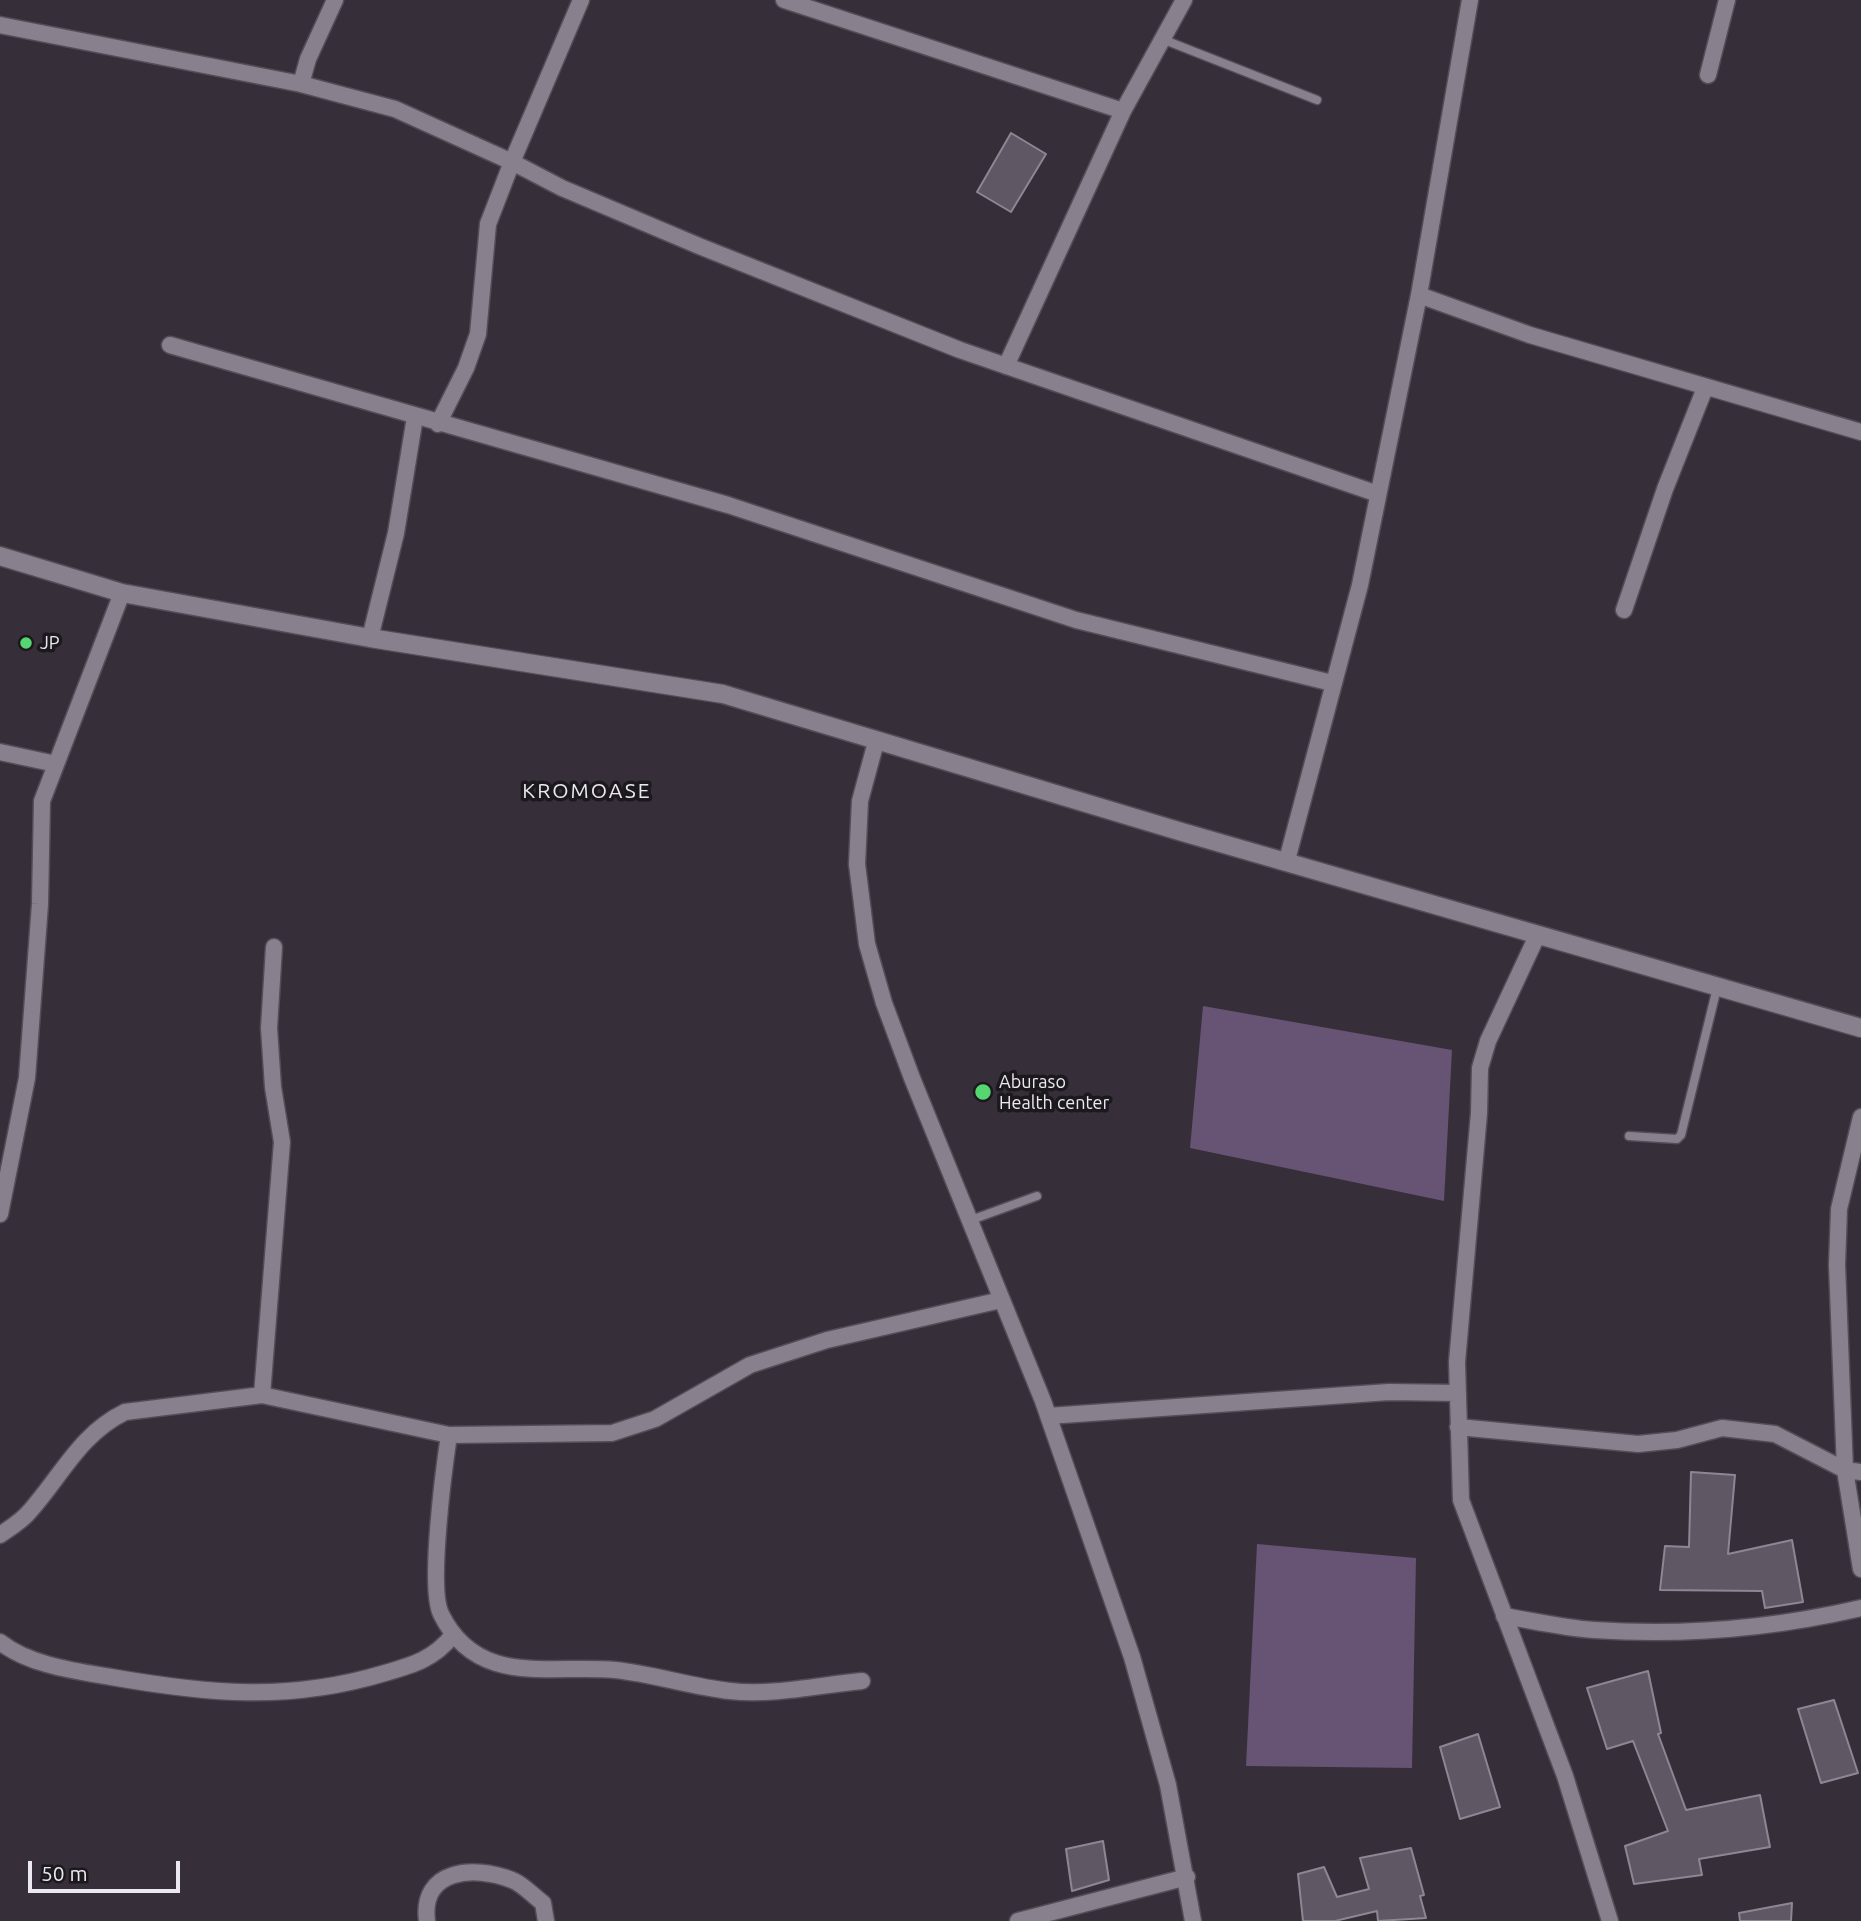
<!DOCTYPE html>
<style>
body{margin:0}
#map{position:relative;width:1861px;height:1921px;overflow:hidden;background:#362f3a;font-family:Ubuntu,sans-serif}
canvas{display:block}
.scale{position:absolute;left:28px;top:1861px;width:152px;height:32px;box-sizing:border-box;border:4px solid #ece8ef;border-top:0;padding-left:9px;font-size:21px;line-height:24px;white-space:nowrap;color:#ece8ef;-webkit-text-stroke:5px #1c191e;paint-order:stroke}
</style>
<div id="map">
<canvas width="1861" height="1921"></canvas>
<div class="scale">50 m</div>
</div>
<script>
const context = document.querySelector('canvas').getContext('2d');
context.lineJoin = 'round';
function paint(path, color) { context.fillStyle = color; context.fill(path, 'evenodd'); }
function stroke(path, color, width, dash) { context.strokeStyle = color; context.lineWidth = width; context.lineCap = dash ? 'butt' : 'round'; context.setLineDash(dash || []); context.stroke(path); }
function label(font, color, halo, rows, align = 'center') {
  context.font = font + ' Ubuntu,sans-serif'; context.lineWidth = 7; context.setLineDash([]); context.textBaseline = 'middle'; context.strokeStyle = halo; context.fillStyle = color; for (const [text, x, y, turn = 0] of rows) {
    context.save(); context.translate(x, y); context.rotate((+turn || 0) * Math.PI / 180); context.textAlign = isNaN(turn) ? turn : align; if (halo) context.strokeText(text, 0, 0); context.fillText(text, 0, 0); context.restore();
  }
}
const green = new Path2D(`
 M 1203,1006 L 1452,1050 L 1444,1201 L 1190,1148 Z
 M 1257,1544 L 1416,1558 L 1412,1768 L 1246,1766 Z`);
const building = new Path2D(`
 M 1011,133 L 1046,154 L 1011,212 L 977,192 Z
 M 1691,1472 L 1735,1475 L 1728,1554 L 1792,1540 L 1803,1602 L 1765,1608 L 1762,1591 L 1660,1590 L 1665,1546 L 1689,1547 Z
 M 1648,1671 L 1661,1733 L 1658,1734 L 1686,1810 L 1760,1795 L 1770,1847 L 1699,1859 L 1702,1875 L 1634,1884 L 1625,1846 L 1668,1831 L 1633,1741 L 1607,1749 L 1587,1688 Z
 M 1834,1700 L 1858,1773 L 1821,1783 L 1798,1709 Z
 M 1478,1734 L 1500,1807 L 1460,1819 L 1440,1747 Z
 M 1103,1841 L 1109,1880 L 1072,1891 L 1066,1849 Z
 M 1411,1848 L 1424,1895 L 1420,1896 L 1426,1918 L 1378,1921 L 1377,1911 L 1335,1921 L 1303,1921 L 1298,1874 L 1324,1867 L 1337,1897 L 1369,1889 L 1360,1858 Z
 M 1792,1903 L 1791,1921 L 1740,1921 L 1739,1913 Z`);
const lane = new Path2D(`
 M 1162,39 L 1317,100
 M 1629,1136 L 1677,1139 L 1681,1135 L 1717,988
 M 971,1220 L 1037,1196`);
const street = new Path2D(`
 M 581,0 L 512,162 L 562,188 L 699,246 L 960,350 L 1378,494
 M 784,0 L 1123,111
 M 0,25 L 301,84 L 395,109 L 512,162 L 488,224 L 478,334 L 466,368 L 438,424
 M 1708,75 L 1727,0
 M 301,84 L 308,59 L 335,0
 M 1419,295 L 1530,335 L 1861,432
 M 170,345 L 728,505 L 1076,620 L 1332,683
 M 1006,366 L 1123,111 L 1184,0
 M 1624,610 L 1665,489 L 1705,388
 M 370,638 L 396,533 L 415,417
 M 876,742 L 860,801 L 857,864 L 867,944 L 884,1003 L 912,1078 L 1043,1401 L 1132,1657 L 1168,1785 L 1193,1921
 M 0,752 L 56,764
 M 1287,860 L 1360,585 L 1419,295 L 1470,0
 M 1537,936 L 1488,1041 L 1480,1068 L 1479,1113 L 1457,1362 L 1461,1500 L 1565,1776 L 1610,1921
 M 1861,1117 L 1839,1209 L 1837,1265 L 1845,1470 L 1861,1569
 M 0,1214 L 27,1078 L 40,904 L 42,801 L 122,593
 M 262,1395 L 282,1142 L 273,1087 L 269,1028 L 274,947
 M 1048,1416 L 1389,1392 L 1458,1393
 M 1458,1427 L 1638,1444 L 1677,1440 L 1722,1428 L 1775,1434 L 1845,1470 L 1861,1472
 M 449,1435 C 444,1468 428,1588 441,1614 C 477,1688 551,1664 615,1670 C 654,1674 692,1687 730,1691 C 773,1696 820,1685 862,1681
 M 0,1535 C 10,1528 22,1521 30,1511 C 62,1475 80,1434 125,1412 L 262,1395 L 449,1435 L 612,1433 L 655,1419 L 750,1365 L 827,1340 L 1001,1300
 M 1504,1616 C 1534,1621 1564,1628 1594,1630 C 1683,1636 1775,1628 1861,1608
 M 0,1642 C 29,1665 75,1671 111,1677 C 208,1694 289,1702 385,1673 C 413,1665 434,1659 453,1635
 M 427,1921 C 420,1869 474,1865 512,1880 C 523,1884 533,1896 543,1903 L 546,1921
 M 1018,1921 L 1187,1877`);
const secondary = new Path2D(`
 M 0,556 L 122,593 L 370,638 L 723,694 L 1182,832 L 1861,1028`);
const markers = [
 [26,643,7,"#55d671"],
 [983,1092,9,"#55d671"]
];
const poiNames = [
 ["JP",40,643],
 ["Aburaso",999,1082],
 ["Health center",999,1103]
];
const quarterNames = [
 ["KROMOASE",587,791]
];
paint(green, '#675373');
paint(building, '#5f5763');
stroke(building, '#8e8793', 2);
stroke(lane, '#534d57', 11);
stroke(street, '#534d57', 19);
stroke(secondary, '#534d57', 21);
stroke(lane, '#88818d', 8);
stroke(street, '#88818d', 16);
stroke(secondary, '#88818d', 18);
for (const [x, y, r, color] of markers) { const dot = new Path2D(); dot.arc(x, y, r, 0, 2 * Math.PI); context.fillStyle = color; context.fill(dot); stroke(dot, '#1c191e', 2.5); }
label('18px', '#ece8ef', '#1c191e', poiNames, 'left');
context.letterSpacing = '2px';
label('21px', '#ece8ef', '#1c191e', quarterNames);
context.letterSpacing = '0px';
</script>
